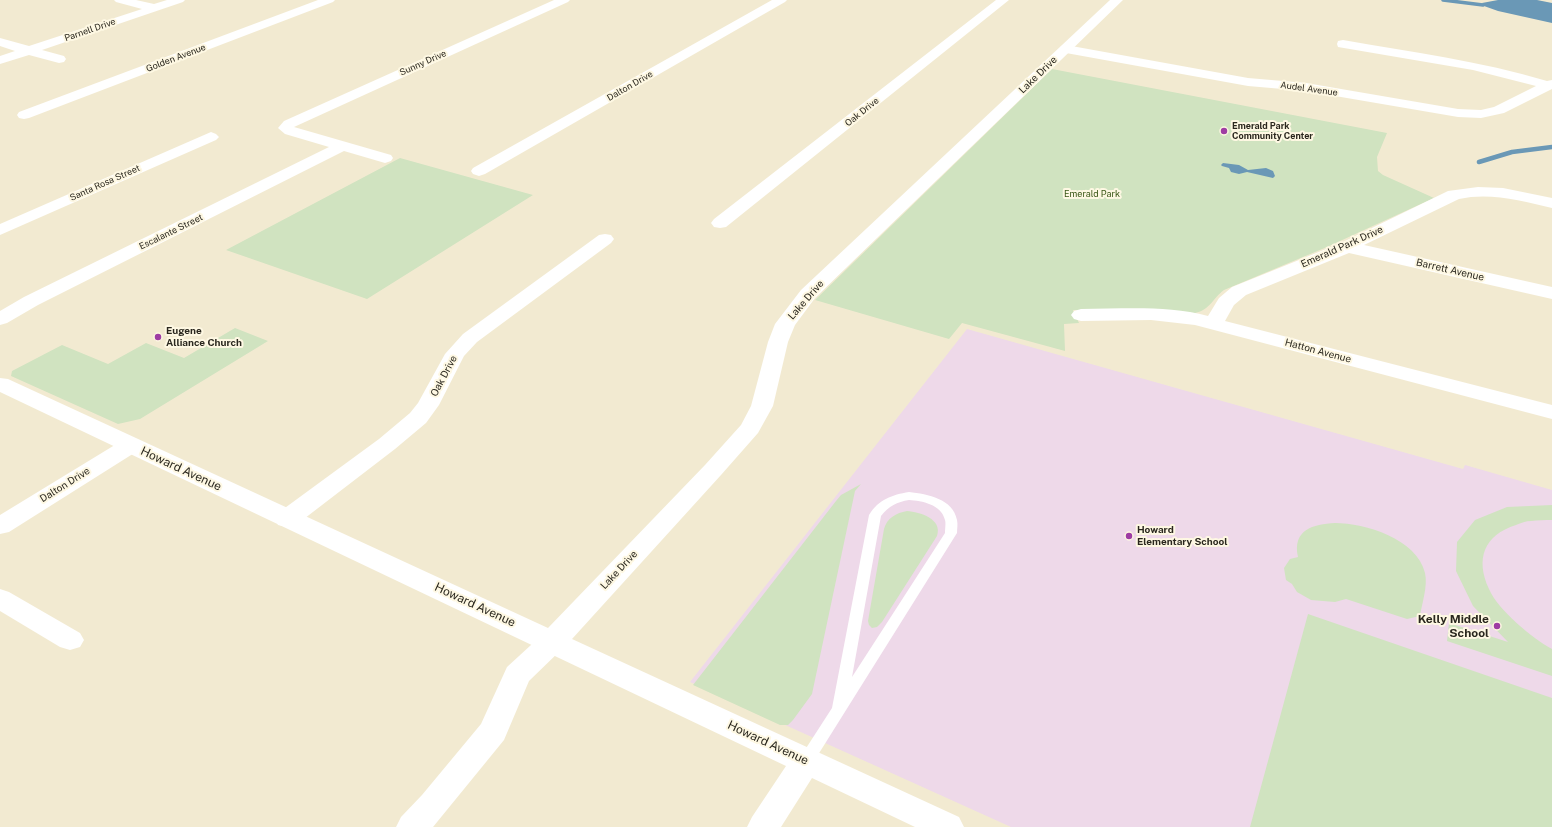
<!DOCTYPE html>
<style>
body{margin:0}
canvas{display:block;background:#f2ead1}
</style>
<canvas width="1552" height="827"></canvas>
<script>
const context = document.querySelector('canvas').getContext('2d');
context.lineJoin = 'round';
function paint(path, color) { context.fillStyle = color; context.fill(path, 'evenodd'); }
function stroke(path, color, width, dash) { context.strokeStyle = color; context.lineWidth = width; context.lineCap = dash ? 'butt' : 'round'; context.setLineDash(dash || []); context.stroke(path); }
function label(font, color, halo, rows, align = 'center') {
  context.font = font + ' "Public Sans",sans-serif'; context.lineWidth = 4; context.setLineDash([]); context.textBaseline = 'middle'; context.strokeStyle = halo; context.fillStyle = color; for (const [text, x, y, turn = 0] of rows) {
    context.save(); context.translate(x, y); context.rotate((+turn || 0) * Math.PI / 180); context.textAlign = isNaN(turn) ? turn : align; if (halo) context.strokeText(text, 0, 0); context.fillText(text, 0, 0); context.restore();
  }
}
const education = new Path2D(`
 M 967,329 L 1463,469 L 1465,465 L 1552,490 L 1552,827 L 1011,827 L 690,682 Z`);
const green = new Path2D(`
 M 1052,69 L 1387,133 L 1377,157 L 1378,171 L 1383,175 L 1434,198 L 1327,247 L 1224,290 C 1213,298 1210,310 1195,313 L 1138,310 L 1073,310 L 1079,323 L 1064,324 L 1065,351 L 962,323 L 949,339 L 815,300 Z
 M 400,158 L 533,195 L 367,299 L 226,250 Z
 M 235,328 L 268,341 L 140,419 L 118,424 L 11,376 L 12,371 L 62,345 L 108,364 L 146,343 L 184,358 Z
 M 861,484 L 855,491 L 812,694 L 793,720 L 788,725 L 780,725 L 693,685 L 836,501 L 841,495 Z
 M 1552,505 L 1552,520 C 1545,520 1538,520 1531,521 C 1526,521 1521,523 1516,525 C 1484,535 1475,559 1489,589 C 1498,610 1532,638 1552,649 L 1552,676 L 1447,641 L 1449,623 L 1508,642 L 1473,606 L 1456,571 L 1457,542 L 1475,520 L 1507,507 Z
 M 907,511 C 920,512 943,519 937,536 L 882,622 L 877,627 L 872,628 L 869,625 L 868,621 L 884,529 C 887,518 896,513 907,511 Z
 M 1335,523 C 1365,523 1417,539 1425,573 C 1428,586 1422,603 1420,616 L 1407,619 L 1346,599 L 1335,602 L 1311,600 L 1297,592 L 1292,584 L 1286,580 L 1284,568 L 1290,559 L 1298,557 C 1292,530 1313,524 1335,523 Z
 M 1308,614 L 1552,698 L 1552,827 L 1250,827 Z`);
const water = new Path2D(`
 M 1498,0 L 1537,0 L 1552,3 L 1552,23 L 1498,11 L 1484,6 L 1482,3 Z
 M 1223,163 L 1239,165 L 1248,170 L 1266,168 L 1273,171 L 1275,176 L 1273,178 L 1247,172 L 1239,174 L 1231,172 L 1229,168 L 1222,166 L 1221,165 Z`);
const streamFar1 = new Path2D(`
 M 1443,0 L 1483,5`);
const stream = new Path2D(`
 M 1479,162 L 1512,152 L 1552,147`);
const lane = new Path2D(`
 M 909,492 C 928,494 953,499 957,520 C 958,524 957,529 957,533 L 811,766 L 806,767 L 801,766 L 798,761 L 801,756 L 832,708 L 869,515 C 879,499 892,495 909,492 ZM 909,500 C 922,501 941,504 945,520 C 946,523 945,529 945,533 L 852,677 L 881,516 C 889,506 897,502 909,500 Z`);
const street = new Path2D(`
 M 114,0 L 136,0 L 154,4 L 167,0 L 185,0 L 183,2 L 42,50 L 64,56 L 66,59 L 64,62 L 59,63 L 29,55 L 0,64 L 0,56 L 15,51 L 0,46 L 0,38 L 29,46 L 142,9 L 116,2 Z
 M 318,0 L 335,0 L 333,2 L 29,118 L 24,119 L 19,118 L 17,115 L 19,112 Z
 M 554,0 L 570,0 L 568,2 L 294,127 L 391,155 L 393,158 L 391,161 L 385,163 L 344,151 L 38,305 L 7,323 L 0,325 L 0,311 L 24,297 L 329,147 L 285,134 L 278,128 L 284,121 Z
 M 772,0 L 787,0 L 785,2 L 485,174 L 479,176 L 473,174 L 471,171 L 473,168 Z
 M 996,0 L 1009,0 L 726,227 L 720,228 L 714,227 L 711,223 L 714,219 Z
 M 1343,40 C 1412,52 1480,61 1547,81 L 1552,80 L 1552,89 L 1504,113 L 1481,118 L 1458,117 L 1306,91 L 1248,86 L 1066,53 L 1061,52 L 1060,49 L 1061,46 L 1066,45 L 1248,78 L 1306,83 L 1458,109 L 1481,110 L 1494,107 L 1536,86 L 1473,70 L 1338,47 L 1337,44 L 1338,41 Z
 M 211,132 L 216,134 L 219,137 L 216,140 L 0,235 L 0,224 Z
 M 1478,187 L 1503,188 L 1552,198 L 1552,208 C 1522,201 1490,192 1459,199 L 1364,245 L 1552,287 L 1552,299 L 1349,253 L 1246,295 L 1234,305 L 1225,321 L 1552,405 L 1552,419 L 1195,325 L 1151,320 L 1081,321 L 1074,319 L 1071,315 L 1074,311 L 1081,309 C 1123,309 1167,305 1208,316 L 1219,298 L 1232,287 L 1341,243 L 1448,191 Z
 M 605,234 L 611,235 L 614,239 L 611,243 L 477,342 L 464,356 L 439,405 L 426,423 L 395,449 L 296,525 L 287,527 L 278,525 L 275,519 L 278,513 L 379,439 L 410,413 L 418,403 L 445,354 L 463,334 L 599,235 Z
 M 131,438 L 139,440 L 142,445 L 139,450 L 9,532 L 0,534 L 0,515 L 123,440 Z
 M 0,589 L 9,592 L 80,633 L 84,640 L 80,647 L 70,650 L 60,647 L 0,611 Z
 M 553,631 L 563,634 L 567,641 L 563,648 L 529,681 L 504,740 L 433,827 L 396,827 L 401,817 L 422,795 L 481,724 L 507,667 L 543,634 Z`);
const secondary = new Path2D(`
 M 1110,0 L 1123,0 L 815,298 L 795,325 L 788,342 L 773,406 L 758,433 L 721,475 L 572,639 L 959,817 L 964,827 L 915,827 L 812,778 L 781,827 L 747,827 L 752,817 L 786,766 L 0,392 L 0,378 L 8,379 L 548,628 L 705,465 L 741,425 L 751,406 L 768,342 L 775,324 L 801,290 Z`);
const markers = [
 [1224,131,4,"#9e3ca3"],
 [158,337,4,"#9e3ca3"],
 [1129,536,4,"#9e3ca3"],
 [1497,626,4,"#9e3ca3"]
];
const farStreetnames = [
 ["Parnell Drive",90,30,-19],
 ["Golden Avenue",176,58,-21],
 ["Sunny Drive",423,63,-24],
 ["Dalton Drive",630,86,-30],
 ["Audel Avenue",1309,89,8],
 ["Oak Drive",862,112,-39],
 ["Santa Rosa Street",105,183,-24],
 ["Escalante Street",171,232,-26]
];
const farPoinames = [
 ["Emerald Park",1232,126],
 ["Community Center",1232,136]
];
const farParknames = [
 ["Emerald Park",1092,194]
];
const streetNames = [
 ["Lake Drive",1038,75,-44],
 ["Emerald Park Drive",1342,247,-24],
 ["Barrett Avenue",1450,270,13],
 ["Lake Drive",806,300,-49],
 ["Hatton Avenue",1318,351,15],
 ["Oak Drive",444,376,-62],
 ["Dalton Drive",65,485,-32],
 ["Lake Drive",619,570,-47]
];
const poiNames = [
 ["Eugene",166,331],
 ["Alliance Church",166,343],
 ["Howard",1137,530],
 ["Elementary School",1137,542]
];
const nearStreetnames = [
 ["Howard Avenue",181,469,25],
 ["Howard Avenue",475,605,25],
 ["Howard Avenue",768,743,25]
];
const nearPoinames = [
 ["Kelly Middle",1489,619],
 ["School",1489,633]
];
paint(education, '#eed9e9');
paint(green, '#d0e3c0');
paint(water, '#6a98b6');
stroke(streamFar1, '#6a98b6', 3.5);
stroke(stream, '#6a98b6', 4.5);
paint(lane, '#fff');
paint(street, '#fff');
paint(secondary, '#fff');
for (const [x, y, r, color] of markers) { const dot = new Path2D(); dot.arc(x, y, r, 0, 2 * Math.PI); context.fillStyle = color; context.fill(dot); stroke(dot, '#fef8e3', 1.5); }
label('9px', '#2a271e', '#fef8e3', farStreetnames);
label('bold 9px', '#2a271e', '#fef8e3', farPoinames, 'left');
label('9px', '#385514', '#fef8e3', farParknames);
label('10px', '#2a271e', '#fef8e3', streetNames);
label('bold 10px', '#2a271e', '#fef8e3', poiNames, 'left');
label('12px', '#2a271e', '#fef8e3', nearStreetnames);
label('bold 12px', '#2a271e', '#fef8e3', nearPoinames, 'right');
</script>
